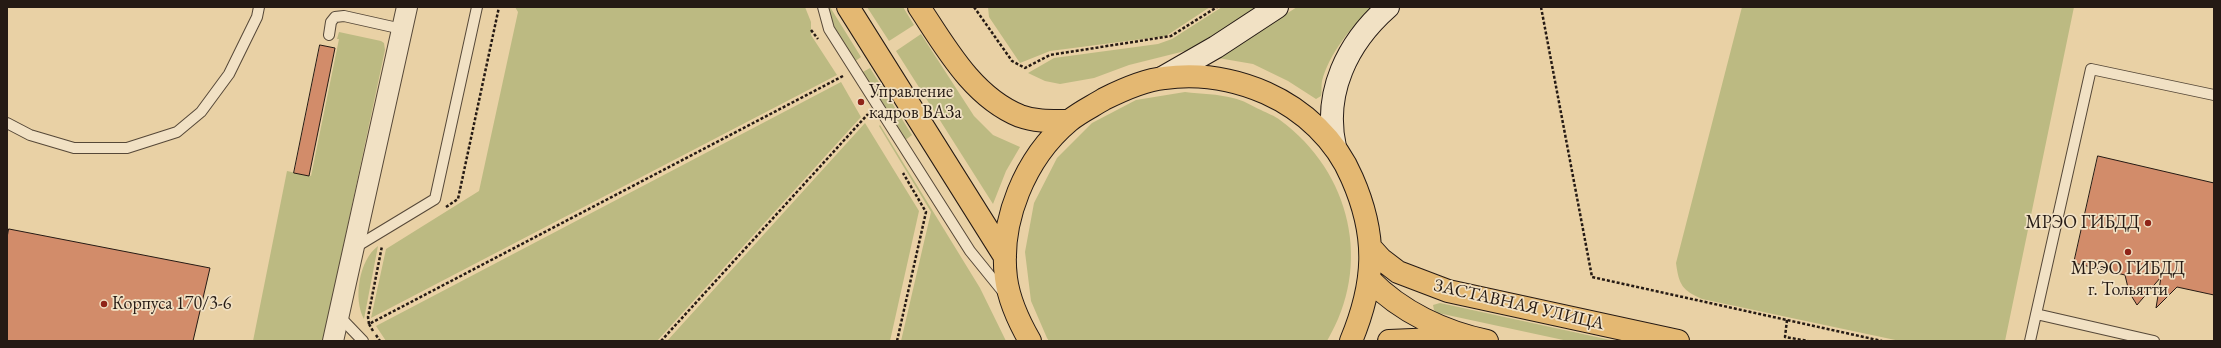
<!DOCTYPE html>
<meta charset="utf-8">
<style>
body{margin:0}
#map{position:relative;width:2221px;height:348px;overflow:hidden;background:#e9d1a5;font-family:"EB Garamond",serif}
canvas{display:block}
.frame{position:absolute;inset:0;border:8px solid #251a14;pointer-events:none}
</style>
<div id="map">
<canvas width="2221" height="348"></canvas>
<div class="frame"></div>
</div>
<script>
const context = document.querySelector('canvas').getContext('2d');
context.lineJoin = 'round';
function paint(path, color) { context.fillStyle = color; context.fill(path, 'evenodd'); }
function stroke(path, color, width, dash) { context.strokeStyle = color; context.lineWidth = width; context.lineCap = dash ? 'butt' : 'round'; context.setLineDash(dash || []); context.stroke(path); }
function label(font, color, halo, rows, align = 'center') {
  context.font = font + ' "EB Garamond",serif'; context.lineWidth = 3.5; context.setLineDash([]); context.textBaseline = 'middle'; context.strokeStyle = halo; context.fillStyle = color; for (const [text, x, y, turn = 0] of rows) {
    context.save(); context.translate(x, y); context.rotate((+turn || 0) * Math.PI / 180); context.textAlign = isNaN(turn) ? turn : align; if (halo) context.strokeText(text, 0, 0); context.fillText(text, 0, 0); context.restore();
  }
}
const green = new Path2D(`
 M 515,7 L 805,7 L 811,22 L 811,35 L 837,75 L 371,318 L 386,249 L 479,191 L 518,12 Z
 M 827,7 L 830,7 L 861,57 L 854,62 L 832,27 Z
 M 867,7 L 903,7 L 914,25 L 889,41 Z
 M 988,7 L 1210,7 L 1166,36 L 1050,51 L 1020,63 L 989,17 Z
 M 1222,7 L 1263,7 L 1193,49 L 1129,65 L 1094,78 L 1060,84 L 1045,81 L 1028,73 L 1054,58 L 1158,44 L 1172,39 Z
 M 1297,7 L 1373,7 C 1352,25 1329,54 1322,81 C 1321,86 1322,91 1321,96 L 1316,99 L 1288,81 L 1253,64 L 1218,58 Z
 M 1742,7 L 2074,7 L 2005,341 L 1900,341 L 1702,299 C 1682,290 1679,285 1676,263 Z
 M 339,32 L 381,41 L 384,43 L 385,50 L 323,341 L 253,341 L 287,171 L 311,176 L 339,39 L 337,39 Z
 M 921,34 L 974,116 L 993,135 L 1020,147 L 1006,171 L 993,204 L 896,51 Z
 M 870,68 L 912,135 L 904,141 L 861,73 Z
 M 841,82 L 861,117 L 657,341 L 386,341 L 376,326 Z
 M 1185,92 C 1201,94 1218,94 1233,98 C 1243,100 1252,106 1261,110 C 1267,113 1275,116 1280,120 C 1351,172 1373,265 1327,341 L 1049,341 L 1047,338 L 1031,301 L 1025,252 L 1034,203 L 1057,158 L 1092,123 L 1136,100 Z
 M 865,123 L 919,211 L 890,341 L 667,341 Z
 M 880,125 L 980,288 L 1006,341 L 901,341 L 931,212 L 879,126 Z
 M 378,246 L 364,319 C 353,299 359,260 378,246 Z
 M 1440,303 L 1615,341 L 1568,341 L 1438,313 L 1434,310 L 1433,305 Z`);
const building = new Path2D(`
 M 320,45 L 335,48 L 309,176 L 294,173 Z
 M 2098,156 L 2214,183 L 2214,295 L 2177,287 L 2156,308 L 2161,277 L 2137,305 L 2129,292 L 2125,275 L 2074,263 Z
 M 9,229 L 210,268 L 193,341 L 7,341 L 7,238 Z`);
const path = new Path2D(`
 M 974,7 L 1012,61 L 1025,68 L 1050,55 L 1171,36 L 1217,7
 M 1541,7 L 1592,277 L 1882,341
 M 811,30 L 818,39
 M 446,207 L 458,199 L 499,7
 M 1787,320 L 1785,337 L 1808,341
 M 369,324 L 368,317 L 382,246
 M 373,331 L 369,324 L 843,76
 M 376,335 L 380,341
 M 661,341 L 868,114
 M 897,341 L 926,212 L 903,173`);
const service = new Path2D(`
 M 823,7 L 829,29 L 970,251 L 1004,293
 M 329,35 L 331,22 L 335,17 L 344,16 L 402,29
 M 7,123 L 30,135 L 74,148 L 127,148 L 177,132 L 201,112 L 229,74 L 257,17 L 259,7
 M 354,248 L 435,199 L 477,7
 M 2036,314 L 2154,341
 M 339,316 L 363,341
 M 2030,341 L 2091,69 L 2214,95`);
const minor = new Path2D(`
 M 333,341 L 407,7`);
const secondary = new Path2D(`
 M 1162,78 L 1216,47 L 1277,7
 M 1335,147 C 1323,93 1347,43 1388,7`);
const primary = new Path2D(`
 M 848,7 L 1005,257
 M 919,7 C 946,48 973,97 1020,116 C 1036,122 1053,121 1069,121
 M 1371,248 L 1381,259 L 1398,272 L 1448,291 L 1678,341
 M 1370,280 C 1401,312 1444,332 1487,341
 M 1030,341 C 1019,322 1009,301 1006,278 C 999,221 1025,158 1069,121 C 1080,112 1093,106 1104,99 C 1122,90 1144,80 1164,78 C 1200,73 1234,79 1266,93 C 1304,110 1336,140 1352,178 C 1378,237 1375,283 1351,341
 M 1389,341 L 1460,338`);
const markers = [
 [861,102,4,"#8f2418"],
 [2148,223,4,"#8f2418"],
 [2128,252,4,"#8f2418"],
 [104,304,4,"#8f2418"]
];
const poiNames = [
 ["Управление",869,92],
 ["кадров ВАЗа",869,113],
 ["МРЭО ГИБДД",2140,223,"right"],
 ["МРЭО ГИБДД",2128,269,"center"],
 ["г. Тольятти",2128,290,"center"],
 ["Корпуса 170/3-6",112,304]
];
const streetNames = [
 ["ЗАСТАВНАЯ УЛИЦА",1519,305,13]
];
paint(green, '#bcba82');
paint(building, '#d28c6a');
stroke(building, '#251a14', 1);
stroke(service, '#564838', 12);
stroke(minor, '#564838', 22);
stroke(secondary, '#251a14', 24);
stroke(primary, '#251a14', 24);
stroke(path, '#251a14', 2.5, [3, 2]);
stroke(service, '#f1e1c4', 10);
stroke(minor, '#f1e1c4', 20);
stroke(secondary, '#f1e1c4', 22);
stroke(primary, '#e4b872', 22);
for (const [x, y, r, color] of markers) { const dot = new Path2D(); dot.arc(x, y, r, 0, 2 * Math.PI); context.fillStyle = color; context.fill(dot); stroke(dot, '#f1e1c4', 1.5); }
label('18px', '#251a14', '#f1e1c4', poiNames, 'left');
label('18px', '#251a14', '#f1e1c4', streetNames);
</script>
